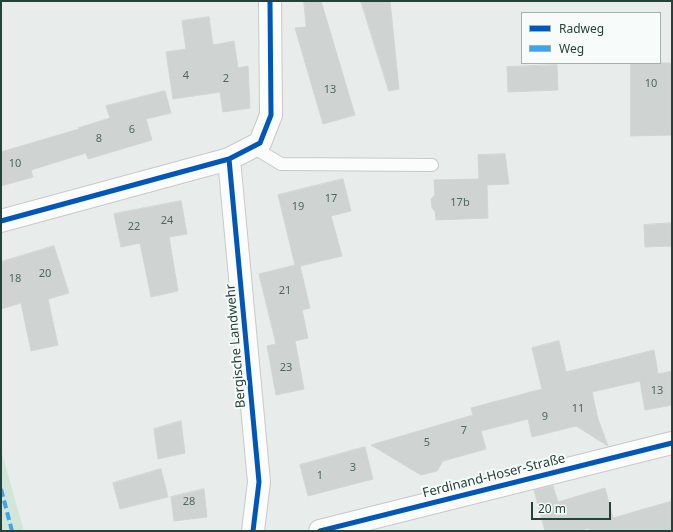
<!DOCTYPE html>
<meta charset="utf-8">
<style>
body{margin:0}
#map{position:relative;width:673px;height:532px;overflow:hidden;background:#e8edeb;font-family:"Noto Sans",sans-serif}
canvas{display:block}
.frame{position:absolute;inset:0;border:2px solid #24423a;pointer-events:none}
.legend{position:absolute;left:521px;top:12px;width:140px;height:52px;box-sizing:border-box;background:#f7fbf9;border:1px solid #a3b1ad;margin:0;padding:5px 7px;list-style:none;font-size:12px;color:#24423a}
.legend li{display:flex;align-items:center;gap:8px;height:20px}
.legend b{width:20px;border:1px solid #a3b1ad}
.scale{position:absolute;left:531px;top:502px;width:80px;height:18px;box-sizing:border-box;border:2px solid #24423a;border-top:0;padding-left:5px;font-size:12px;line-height:14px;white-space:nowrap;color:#24423a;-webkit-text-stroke:3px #f7fbf9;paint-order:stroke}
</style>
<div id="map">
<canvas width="673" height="532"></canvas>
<div class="frame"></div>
<ul class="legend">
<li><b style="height:5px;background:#0057b8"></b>Radweg</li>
<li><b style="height:5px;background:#3ea4ec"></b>Weg</li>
</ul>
<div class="scale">20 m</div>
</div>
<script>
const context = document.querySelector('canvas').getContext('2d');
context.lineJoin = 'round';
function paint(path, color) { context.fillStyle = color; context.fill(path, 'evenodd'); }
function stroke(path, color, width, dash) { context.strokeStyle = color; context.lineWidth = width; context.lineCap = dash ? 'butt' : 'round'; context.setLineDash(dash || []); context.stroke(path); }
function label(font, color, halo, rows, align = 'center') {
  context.font = font + ' "Noto Sans",sans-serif'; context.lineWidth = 4; context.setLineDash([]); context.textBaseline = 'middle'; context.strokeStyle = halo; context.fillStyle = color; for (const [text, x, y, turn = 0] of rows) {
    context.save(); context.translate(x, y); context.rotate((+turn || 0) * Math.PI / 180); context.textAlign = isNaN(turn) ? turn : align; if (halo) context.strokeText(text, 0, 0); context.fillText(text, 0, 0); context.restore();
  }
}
const green = new Path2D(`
 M 1,450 L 24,531 L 1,531 Z`);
const building = new Path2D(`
 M 304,1 L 321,1 L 355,115 L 323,124 L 295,28 L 306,27 Z
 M 361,1 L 390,1 L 399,89 L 389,91 Z
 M 209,17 L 213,45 L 234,41 L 238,68 L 248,66 L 250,108 L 223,112 L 220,92 L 173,99 L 166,52 L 186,49 L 182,21 Z
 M 631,63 L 672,63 L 672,135 L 631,136 Z
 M 557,65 L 558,90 L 508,92 L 507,67 Z
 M 165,91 L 171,113 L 146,119 L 152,140 L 88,159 L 86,153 L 31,170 L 33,177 L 1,186 L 1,152 L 79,129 L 78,128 L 110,118 L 106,106 Z
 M 505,154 L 509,184 L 487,185 L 488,218 L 436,220 L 435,211 L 432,208 L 431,199 L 435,195 L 434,180 L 479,179 L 478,155 Z
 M 343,179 L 351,211 L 331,216 L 342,256 L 300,266 L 310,308 L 302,310 L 308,338 L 295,341 L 304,389 L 276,395 L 267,346 L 276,344 L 259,274 L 295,265 L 278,195 Z
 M 181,201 L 187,234 L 169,237 L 178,291 L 151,297 L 140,243 L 121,247 L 114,214 Z
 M 672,223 L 672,246 L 645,247 L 644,225 Z
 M 54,246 L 69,293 L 48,299 L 58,345 L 31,351 L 21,303 L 1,309 L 1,262 Z
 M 559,341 L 566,372 L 654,350 L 658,374 L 672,371 L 672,405 L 645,410 L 640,381 L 592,392 L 598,419 L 608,446 L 576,426 L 532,437 L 528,419 L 481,431 L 486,449 L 443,461 L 437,471 L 421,475 L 371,445 L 473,415 L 471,408 L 542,389 L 532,348 Z
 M 181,421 L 185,453 L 158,459 L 154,429 Z
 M 365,447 L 373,479 L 308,496 L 300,465 Z
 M 161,469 L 168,497 L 120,509 L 113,483 Z
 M 553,486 L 558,502 L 605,488 L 613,518 L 672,501 L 672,531 L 589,531 L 589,528 L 578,531 L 545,531 L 534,490 Z
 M 204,489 L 207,517 L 174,521 L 171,497 Z`);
const lane = new Path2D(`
 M 253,147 L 281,164 L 432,165`);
const street = new Path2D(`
 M 1,221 L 229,159
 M 253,531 L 259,482 L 229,159 L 260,143 L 271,115 L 270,1
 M 320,531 L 672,443`);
const quiet = new Path2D(`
 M 1,489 L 12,531`);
const cycleway = new Path2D(`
 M 1,221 L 229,159
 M 253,531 L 259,482 L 229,159 L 260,143 L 271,115 L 270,1
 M 320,531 L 672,443`);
const numberNames = [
 ["4",186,76],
 ["2",226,79],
 ["10",651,84],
 ["13",330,90],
 ["6",132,130],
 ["8",99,139],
 ["10",15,164],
 ["17",331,199],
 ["17b",460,203],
 ["19",298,207],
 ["24",167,221],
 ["22",134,227],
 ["20",45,274],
 ["18",15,279],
 ["21",285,291],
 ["23",286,368],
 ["13",657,391],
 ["11",578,409],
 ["9",545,417],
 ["7",464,431],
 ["5",427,443],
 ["3",353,468],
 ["1",320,476],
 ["28",189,502]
];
const streetNames = [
 ["Bergische Landwehr",236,346,-95],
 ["Ferdinand-Hoser-Straße",494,476,-14]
];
paint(green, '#d1e6d8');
paint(building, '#cfd4d2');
stroke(building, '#d1d6d4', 1);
stroke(lane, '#c5cac8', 14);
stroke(street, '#c5cac8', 24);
stroke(lane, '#fcfcfc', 12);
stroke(street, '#fcfcfc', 22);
stroke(quiet, '#3ea4ec', 4, [8, 4]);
stroke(cycleway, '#0057b8', 5);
label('11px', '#506761', null, numberNames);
label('13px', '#24423a', '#f7fbf9', streetNames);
</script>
